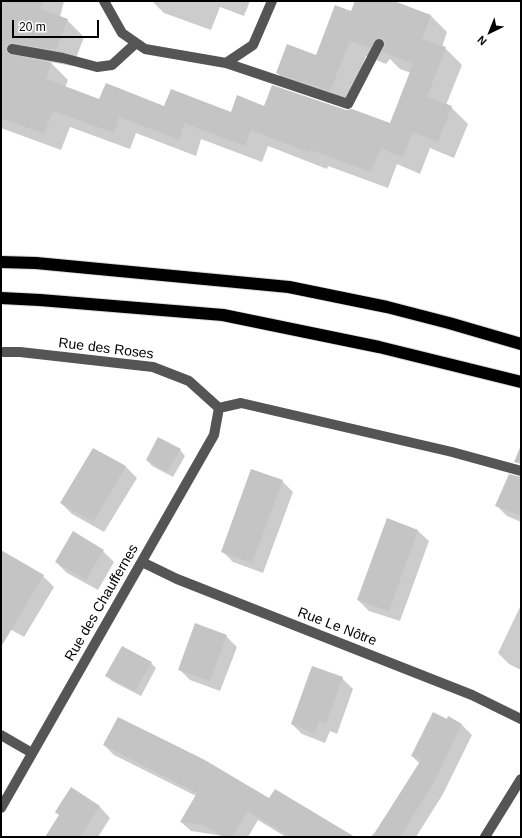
<!DOCTYPE html>
<meta charset="utf-8">
<style>
body{margin:0}
#map{position:relative;width:522px;height:838px;overflow:hidden;background:#fff;font-family:Helvetica,sans-serif}
canvas{display:block}
.frame{position:absolute;inset:0;border:2px solid #000;pointer-events:none}
.north{position:absolute;left:470px;top:12px;width:40px;height:40px;-webkit-text-stroke:3px #fff;paint-order:stroke;rotate:223deg;font-size:11px;font-weight:700;line-height:16px;text-align:center;color:#000}
.north::after{content:'';display:block;margin:auto;width:14px;height:18px;background:#000;clip-path:polygon(50% 0,100% 100%,50% 72%,0 100%)}
.scale{position:absolute;left:12px;top:20px;width:87px;height:18px;box-sizing:border-box;border:2px solid #000;border-top:0;padding-left:5px;font-size:12px;line-height:14px;white-space:nowrap;color:#000;-webkit-text-stroke:3px #fff;paint-order:stroke}
</style>
<div id="map">
<canvas width="522" height="838"></canvas>
<div class="frame"></div>
<div class="north">N</div>
<div class="scale">20 m</div>
</div>
<script>
const context = document.querySelector('canvas').getContext('2d');
context.lineJoin = 'round';
function paint(path, color) { context.fillStyle = color; context.fill(path, 'evenodd'); }
function stroke(path, color, width, dash) { context.strokeStyle = color; context.lineWidth = width; context.lineCap = dash ? 'butt' : 'round'; context.setLineDash(dash || []); context.stroke(path); }
function label(font, color, halo, rows, align = 'center') {
  context.font = font + ' Helvetica,sans-serif'; context.lineWidth = 3; context.setLineDash([]); context.textBaseline = 'middle'; context.strokeStyle = halo; context.fillStyle = color; for (const [text, x, y, turn = 0] of rows) {
    context.save(); context.translate(x, y); context.rotate((+turn || 0) * Math.PI / 180); context.textAlign = isNaN(turn) ? turn : align; if (halo) context.strokeText(text, 0, 0); context.fillText(text, 0, 0); context.restore();
  }
}
const shadow = new Path2D(`
 M 1,1 L 64,1 L 60,17 L 67,20 L 84,37 L 73,66 L 50,62 L 68,80 L 65,88 L 100,101 L 231,114 L 265,108 L 390,125 L 411,73 L 400,69 L 390,59 L 386,64 L 366,56 L 347,107 L 294,89 L 277,73 L 316,56 L 352,13 L 356,1 L 391,1 L 431,16 L 447,32 L 442,47 L 445,48 L 462,65 L 446,105 L 451,107 L 468,124 L 454,158 L 430,148 L 420,174 L 397,164 L 388,188 L 328,166 L 327,169 L 268,146 L 262,162 L 201,139 L 196,156 L 136,133 L 130,149 L 70,127 L 61,150 L 1,128 Z
 M 152,1 L 250,1 L 244,16 L 220,7 L 211,30 L 164,13 Z
 M 94,449 L 126,467 L 137,478 L 104,532 L 72,514 L 61,503 Z
 M 180,450 L 185,456 L 173,477 L 152,466 L 147,460 Z
 M 282,481 L 293,492 L 263,573 L 233,562 L 222,551 Z
 M 521,485 L 521,522 L 507,516 L 496,505 Z
 M 388,519 L 418,531 L 429,541 L 400,621 L 369,611 L 358,600 Z
 M 103,551 L 114,562 L 98,590 L 67,573 L 56,562 Z
 M 1,569 L 43,576 L 54,587 L 24,637 L 1,624 Z
 M 521,605 L 521,670 L 509,664 L 498,653 Z
 M 226,636 L 237,647 L 220,691 L 190,680 L 180,670 Z
 M 151,663 L 156,668 L 141,696 L 112,681 L 107,676 Z
 M 342,678 L 353,689 L 337,734 L 330,731 L 325,743 L 302,734 L 292,724 Z
 M 447,720 L 462,725 L 472,735 L 443,794 L 416,837 L 371,837 L 374,833 L 376,834 L 420,764 L 412,756 Z
 M 104,745 L 270,799 L 353,837 L 286,837 L 258,820 L 248,837 L 230,837 L 191,831 L 181,822 L 196,796 L 114,755 Z
 M 71,788 L 100,807 L 110,818 L 98,837 L 47,837 L 60,816 L 56,812 Z`);
const building = new Path2D(`
 M 1,1 L 43,1 L 41,9 L 68,19 L 56,50 L 13,43 L 7,45 L 6,52 L 11,55 L 52,63 L 46,79 L 99,99 L 106,83 L 164,106 L 171,89 L 231,112 L 237,95 L 264,106 L 272,85 L 346,110 L 352,109 L 390,123 L 413,64 L 382,52 L 385,44 L 384,40 L 382,38 L 375,39 L 370,48 L 350,41 L 330,91 L 276,73 L 287,44 L 316,55 L 335,5 L 351,11 L 355,1 L 394,1 L 431,15 L 422,39 L 446,47 L 427,97 L 452,106 L 438,142 L 413,132 L 403,158 L 381,148 L 371,172 L 311,150 L 310,153 L 251,130 L 245,146 L 184,123 L 180,140 L 119,117 L 114,133 L 53,111 L 44,134 L 1,118 Z
 M 158,437 L 181,449 L 167,472 L 146,460 Z
 M 521,445 L 521,464 L 514,462 Z
 M 93,448 L 126,466 L 93,522 L 60,503 Z
 M 251,469 L 283,480 L 252,563 L 221,552 Z
 M 509,474 L 521,477 L 521,516 L 495,506 Z
 M 387,518 L 418,530 L 389,611 L 357,600 Z
 M 73,531 L 104,550 L 86,580 L 55,562 Z
 M 1,550 L 44,575 L 1,647 Z
 M 195,623 L 227,635 L 210,681 L 178,670 Z
 M 122,646 L 152,662 L 135,691 L 105,676 Z
 M 312,666 L 343,677 L 326,724 L 319,721 L 315,734 L 291,724 Z
 M 433,712 L 447,719 L 448,716 L 462,724 L 433,784 L 400,837 L 372,837 L 421,760 L 411,756 Z
 M 118,717 L 203,759 L 269,798 L 275,789 L 355,837 L 291,837 L 248,811 L 232,837 L 223,837 L 204,825 L 180,822 L 197,793 L 103,745 Z
 M 71,787 L 100,806 L 80,837 L 45,837 L 59,815 L 55,812 Z`);
const minor = new Path2D(`
 M 104,1 L 122,33 L 145,49 L 226,63 L 253,45 L 272,1
 M 12,49 L 63,58 L 97,67 L 112,65 L 136,43
 M 226,63 L 348,104 L 379,44
 M 1,352 L 20,352 L 153,367 L 189,381 L 219,408
 M 219,408 L 241,403 L 452,452 L 521,471
 M 142,562 L 177,579 L 472,695 L 521,719
 M 1,735 L 32,753
 M 1,808 L 214,435 L 219,408
 M 485,837 L 521,779`);
const highway = new Path2D(`
 M 1,262 L 36,263 L 289,287 L 387,307 L 449,323 L 521,344
 M 1,298 L 40,300 L 223,315 L 379,347 L 521,382`);
const streetNames = [
 ["Rue des Roses",106,349,7],
 ["Rue des Chauffernes",102,603,-60],
 ["Rue Le Nôtre",337,627,21]
];
paint(shadow, '#0003');
paint(building, '#c4c4c4');
stroke(highway, '#dbdbdb', 14);
stroke(minor, '#555', 10);
stroke(highway, '#000', 12);
label('14px', '#000', '#fff', streetNames);
</script>
